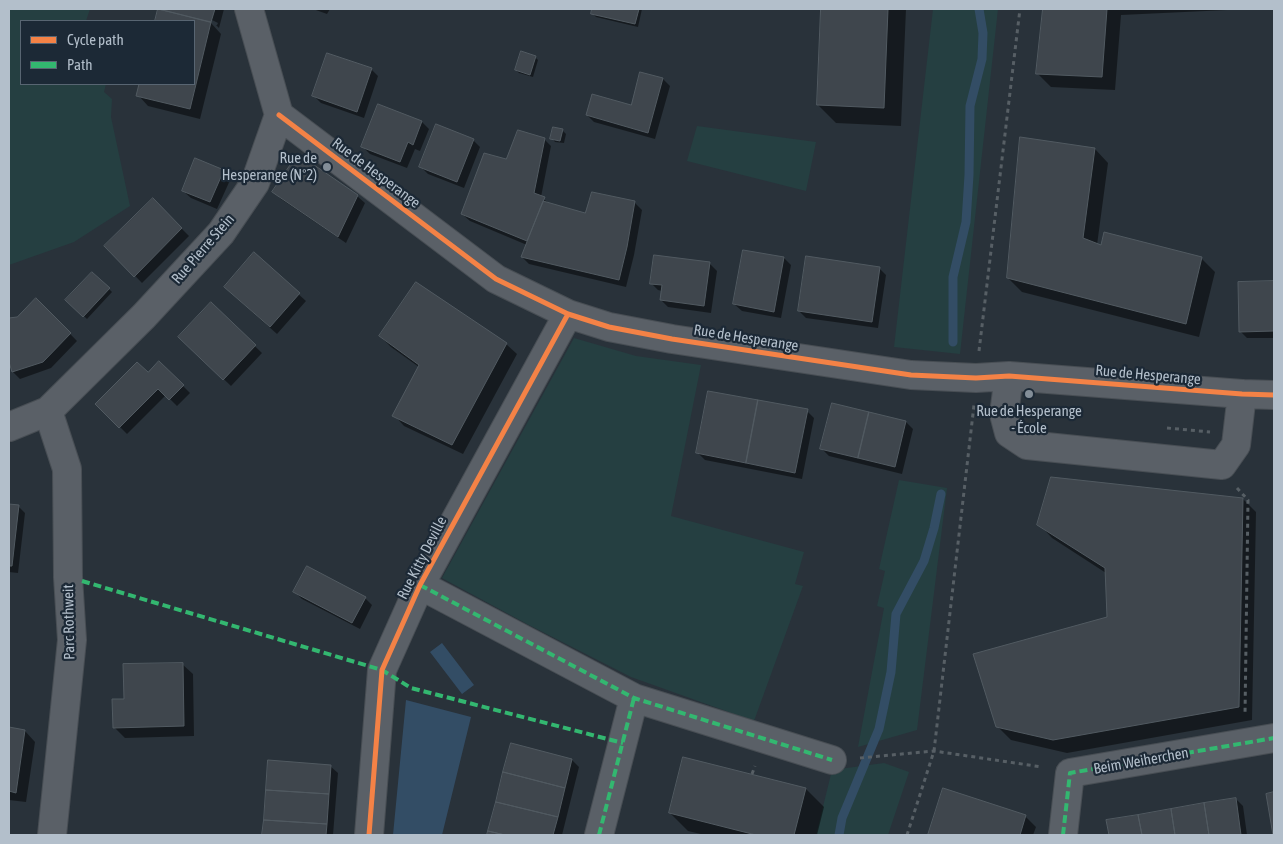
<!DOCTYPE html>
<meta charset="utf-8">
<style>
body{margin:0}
#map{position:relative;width:1283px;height:844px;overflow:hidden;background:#29323a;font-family:"Asap Condensed",sans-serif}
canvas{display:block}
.frame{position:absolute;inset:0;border:10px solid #b3bfcb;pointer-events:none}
.legend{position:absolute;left:20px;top:20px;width:175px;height:65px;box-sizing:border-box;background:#1c2936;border:1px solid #586572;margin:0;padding:6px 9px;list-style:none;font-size:15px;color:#b3bfcb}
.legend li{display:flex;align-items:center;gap:10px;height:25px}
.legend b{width:25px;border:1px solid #586572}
</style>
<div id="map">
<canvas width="1283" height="844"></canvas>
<div class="frame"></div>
<ul class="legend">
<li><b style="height:6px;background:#f48246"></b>Cycle path</li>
<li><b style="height:6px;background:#33b770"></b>Path</li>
</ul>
</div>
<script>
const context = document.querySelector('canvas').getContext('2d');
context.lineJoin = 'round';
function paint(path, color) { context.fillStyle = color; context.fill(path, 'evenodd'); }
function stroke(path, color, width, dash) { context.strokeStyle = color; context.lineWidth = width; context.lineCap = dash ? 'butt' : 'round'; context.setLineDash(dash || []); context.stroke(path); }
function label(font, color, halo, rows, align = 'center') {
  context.font = font + ' "Asap Condensed",sans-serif'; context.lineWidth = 4.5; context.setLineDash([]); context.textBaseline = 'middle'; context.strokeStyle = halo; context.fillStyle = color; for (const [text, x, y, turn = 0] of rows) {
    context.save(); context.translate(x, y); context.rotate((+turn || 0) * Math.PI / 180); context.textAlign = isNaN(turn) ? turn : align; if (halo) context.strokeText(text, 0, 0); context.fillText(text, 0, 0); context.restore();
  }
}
const green = new Path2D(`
 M 9,9 L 90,9 L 86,21 L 21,21 L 21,84 L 106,84 L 104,92 L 112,99 L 111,117 L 130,206 L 74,242 L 9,265 Z
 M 933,9 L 998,9 L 960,354 L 894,347 Z
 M 697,126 L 816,142 L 806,191 L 687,161 Z
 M 574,338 L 636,356 L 701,365 L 671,516 L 804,552 L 795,584 L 803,586 L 754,721 L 631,677 L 527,624 L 442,578 Z
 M 899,480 L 947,488 L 917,730 L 858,747 L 884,608 L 877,606 L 885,571 L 879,569 Z
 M 884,763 L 909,772 L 888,835 L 816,835 L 832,770 Z`);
const water = new Path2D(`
 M 442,643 L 474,685 L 462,694 L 430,652 Z
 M 406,700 L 471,717 L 442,835 L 393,835 Z`);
const shadow = new Path2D(`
 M 159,9 L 224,9 L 219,28 L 216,25 L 217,25 L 218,23 L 210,19 L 166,9 L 166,12 L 211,23 L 221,34 L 200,119 L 148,106 L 138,95 L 141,84 L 194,84 L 194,21 L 156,21 Z
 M 313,9 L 330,9 L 327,14 Z
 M 594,9 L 642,9 L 638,27 L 596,17 L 592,13 Z
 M 822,9 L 906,9 L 901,126 L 836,123 L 818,105 Z
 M 1045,9 L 1227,9 L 1227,10 L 1121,15 L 1115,90 L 1051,87 L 1038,74 Z
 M 535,57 L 538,60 L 533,77 L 519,73 L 516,70 Z
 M 371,69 L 378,76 L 364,118 L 321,103 L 314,96 Z
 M 663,79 L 670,86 L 655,139 L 594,122 L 587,115 L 631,106 Z
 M 379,105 L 422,122 L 429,129 L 420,151 L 415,149 L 407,168 L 370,154 L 363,147 Z
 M 562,130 L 566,134 L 564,143 L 555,142 L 552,138 Z
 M 544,139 L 551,146 L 541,197 L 551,205 L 586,214 L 635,203 L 642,210 L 634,255 L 626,287 L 529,264 L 522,257 L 527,245 L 470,221 L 462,214 L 507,161 Z
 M 473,140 L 480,147 L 464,188 L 428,174 L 421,167 Z
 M 1095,149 L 1108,163 L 1097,245 L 1201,258 L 1215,272 L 1199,337 L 1022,292 L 1008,278 Z
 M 223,171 L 231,178 L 217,209 L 191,198 L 183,191 Z
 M 274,192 L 357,196 L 365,203 L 346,243 L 281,199 Z
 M 153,200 L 189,236 L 142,283 L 106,246 Z
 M 254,254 L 306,301 L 277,334 L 232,294 Z
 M 784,258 L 791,265 L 781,318 L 742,311 L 734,304 Z
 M 709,263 L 717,271 L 711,313 L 668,307 L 661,300 L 662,291 L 658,290 L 651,283 Z
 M 879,268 L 886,275 L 878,328 L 806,318 L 799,311 Z
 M 93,273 L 112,292 L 87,319 L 67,300 Z
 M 1239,283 L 1274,283 L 1274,338 L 1247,338 L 1240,331 Z
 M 36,299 L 77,341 L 51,368 L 20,379 L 13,372 L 9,358 L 9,320 L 18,318 Z
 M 211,304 L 262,353 L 231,386 L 180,337 Z
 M 380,336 L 506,344 L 517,354 L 463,454 L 404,426 L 394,415 L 419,367 L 391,347 Z
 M 159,362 L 190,393 L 177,406 L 166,395 L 127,434 L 97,404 L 148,374 Z
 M 833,404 L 906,422 L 913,429 L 902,474 L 829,456 L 822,449 Z
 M 807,411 L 814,418 L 802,479 L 705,460 L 698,453 Z
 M 1243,499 L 1256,512 L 1252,720 L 1067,753 L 1011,740 L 998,727 L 1109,618 L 1106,573 L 1052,538 L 1039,524 Z
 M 9,505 L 18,506 L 25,513 L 18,573 L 9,572 Z
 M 295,592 L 365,598 L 372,605 L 360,629 L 302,599 Z
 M 182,664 L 193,674 L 194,736 L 125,738 L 115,728 L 125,700 Z
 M 9,729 L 25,731 L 35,742 L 26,802 L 9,800 Z
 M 512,745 L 572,760 L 579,767 L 562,835 L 489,835 Z
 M 269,761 L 330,766 L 338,773 L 333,835 L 264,835 Z
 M 806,789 L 824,807 L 817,835 L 705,835 L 688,831 L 670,813 Z
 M 944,790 L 1025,816 L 1036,827 L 1033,835 L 929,835 Z
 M 1236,799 L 1243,806 L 1247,835 L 1110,835 L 1108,821 Z`);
const stream = new Path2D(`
 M 953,342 L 953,277 L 966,222 L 969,175 L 970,106 L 982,59 L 983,33 L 979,9
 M 839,835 L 842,818 L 879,729 L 891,672 L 896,614 L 924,561 L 934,528 L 941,494`);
const building = new Path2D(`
 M 158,9 L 211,22 L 190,109 L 136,96 L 139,84 L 194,84 L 194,21 L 155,21 Z
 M 159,9 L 215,9 L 211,22 Z
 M 592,9 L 639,9 L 635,24 L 591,14 Z
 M 821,9 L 888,9 L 884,108 L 817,105 Z
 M 1043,9 L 1107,9 L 1102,77 L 1036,74 Z
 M 521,51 L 536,56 L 530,75 L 515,70 Z
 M 327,53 L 372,68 L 357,112 L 312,96 Z
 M 640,72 L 663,78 L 648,133 L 586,115 L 592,94 L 631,105 Z
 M 378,104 L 422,121 L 413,145 L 408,142 L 400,162 L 361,147 Z
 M 436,124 L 474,139 L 457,182 L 419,167 Z
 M 553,127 L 563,129 L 560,141 L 550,139 Z
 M 518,130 L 545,138 L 534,193 L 545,197 L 527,241 L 461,214 L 484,153 L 506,159 Z
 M 1020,137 L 1095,148 L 1083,238 L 1101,245 L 1104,232 L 1202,257 L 1186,324 L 1007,278 Z
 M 298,154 L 358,195 L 338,237 L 272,192 Z
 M 195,158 L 224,170 L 210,202 L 182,191 Z
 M 592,192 L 635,201 L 627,247 L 619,280 L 521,257 L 543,201 L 585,213 Z
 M 153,198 L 182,228 L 134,277 L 104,246 Z
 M 743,250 L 784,257 L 774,312 L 733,304 Z
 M 254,252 L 300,293 L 270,327 L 224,287 Z
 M 654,255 L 710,262 L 704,306 L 660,300 L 662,285 L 650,284 Z
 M 806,256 L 880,267 L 872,322 L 798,311 Z
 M 92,272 L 110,288 L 83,317 L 65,300 Z
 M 1274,281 L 1274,331 L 1239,332 L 1238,282 Z
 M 416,282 L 507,343 L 452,445 L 392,416 L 419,365 L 379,336 Z
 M 36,298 L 71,333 L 43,362 L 12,372 L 9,362 L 9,318 L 17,317 Z
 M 211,302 L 256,345 L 223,380 L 178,337 Z
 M 159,361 L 184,385 L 169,400 L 158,389 L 119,428 L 95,404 L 137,362 L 148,372 Z
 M 708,391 L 758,400 L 746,463 L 696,453 Z
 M 758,400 L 808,409 L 795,473 L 746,463 Z
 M 832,403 L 869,412 L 858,458 L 820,449 Z
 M 869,412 L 906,421 L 895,467 L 858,458 Z
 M 1051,477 L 1243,498 L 1239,707 L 1053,740 L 996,727 L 973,654 L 1107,617 L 1105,568 L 1037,525 Z
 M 9,504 L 19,505 L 12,566 L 9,566 Z
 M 307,566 L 366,597 L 352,623 L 293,592 Z
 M 183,663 L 184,726 L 113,728 L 112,699 L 124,699 L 123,664 Z
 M 9,727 L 25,730 L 16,793 L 9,791 Z
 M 511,743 L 572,759 L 565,788 L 503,772 Z
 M 683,757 L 806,788 L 794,835 L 756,835 L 669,813 Z
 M 268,760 L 331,765 L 329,794 L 266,790 Z
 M 503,772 L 565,788 L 558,817 L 496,802 Z
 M 943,788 L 1026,815 L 1020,835 L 928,835 Z
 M 266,790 L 329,794 L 327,824 L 264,820 Z
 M 1274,792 L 1274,835 L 1273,835 L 1266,794 Z
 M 1236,798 L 1241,835 L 1209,835 L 1204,803 Z
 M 496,802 L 558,817 L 553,835 L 505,835 L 488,831 Z
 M 1204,803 L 1209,835 L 1175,835 L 1171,809 Z
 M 1171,809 L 1175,835 L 1142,835 L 1138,815 Z
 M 1138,815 L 1142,835 L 1109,835 L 1106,820 Z
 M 264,820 L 327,824 L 326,835 L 262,835 Z
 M 488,831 L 505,835 L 487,835 Z`);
const path = new Path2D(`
 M 979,351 L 1020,9
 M 1167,428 L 1210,432
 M 1237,488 L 1248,500 L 1245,715
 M 860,758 L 934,751 L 1042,767
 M 752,774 L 755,766
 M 907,835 L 934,751 L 974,405`);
const minor = new Path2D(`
 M 279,115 L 496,279 L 568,314 L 609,327 L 672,339 L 911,375 L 976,378 L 1009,376 L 1242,394 L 1274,395
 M 1009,376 L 1004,414 L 1009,433 L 1027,445 L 1222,465 L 1236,445 L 1242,394
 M 48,411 L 67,469 L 68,577 L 72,640 L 52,835
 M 9,427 L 48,411 L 144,316 L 221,233 L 255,183 L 279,115 L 249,9
 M 420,585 L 634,698 L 832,760
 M 369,835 L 382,670 L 420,585 L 568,314
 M 599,835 L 634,698
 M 1063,835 L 1070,773 L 1274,738`);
const quiet = new Path2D(`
 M 82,581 L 382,670 L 411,688 L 623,743
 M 420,585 L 634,698 L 832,760
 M 599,835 L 634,698
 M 1063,835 L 1070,773 L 1274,738`);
const cycleway = new Path2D(`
 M 279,115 L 496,279 L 568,314 L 609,327 L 672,339 L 911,375 L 976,378 L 1009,376 L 1242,394 L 1274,395
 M 369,835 L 382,670 L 420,585 L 568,314`);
const markers = [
 [327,167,5,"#838e98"],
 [1029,394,5,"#838e98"]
];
const poiNames = [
 ["Rue de",317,158],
 ["Hesperange (N°2)",317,175],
 ["Rue de Hesperange",1029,411,"center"],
 ["- École",1029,428,"center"]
];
const streetNames = [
 ["Rue de Hesperange",376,173,37],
 ["Rue Pierre Stein",203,249,-49],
 ["Rue de Hesperange",746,338,9],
 ["Rue de Hesperange",1148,375,5],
 ["Rue Kitty Deville",422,558,-63],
 ["Parc Rothweit",69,622,-91],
 ["Beim Weiherchen",1141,761,-10]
];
paint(green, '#253f41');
paint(water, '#334d65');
paint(shadow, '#0007');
stroke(stream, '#334d65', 9);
paint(building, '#3f464d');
stroke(building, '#515a61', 1);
stroke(minor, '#484e54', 30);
stroke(path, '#575f65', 3, [4, 4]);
stroke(minor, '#5a6067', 28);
stroke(quiet, '#33b770', 4, [8, 4]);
stroke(cycleway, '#f48246', 5);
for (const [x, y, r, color] of markers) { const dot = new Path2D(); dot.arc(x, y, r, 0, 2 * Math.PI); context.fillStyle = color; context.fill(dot); stroke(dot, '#1c2936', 2); }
label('15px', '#b3bfcb', '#1c2936', poiNames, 'right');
label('15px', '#b3bfcb', '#1c2936', streetNames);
</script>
